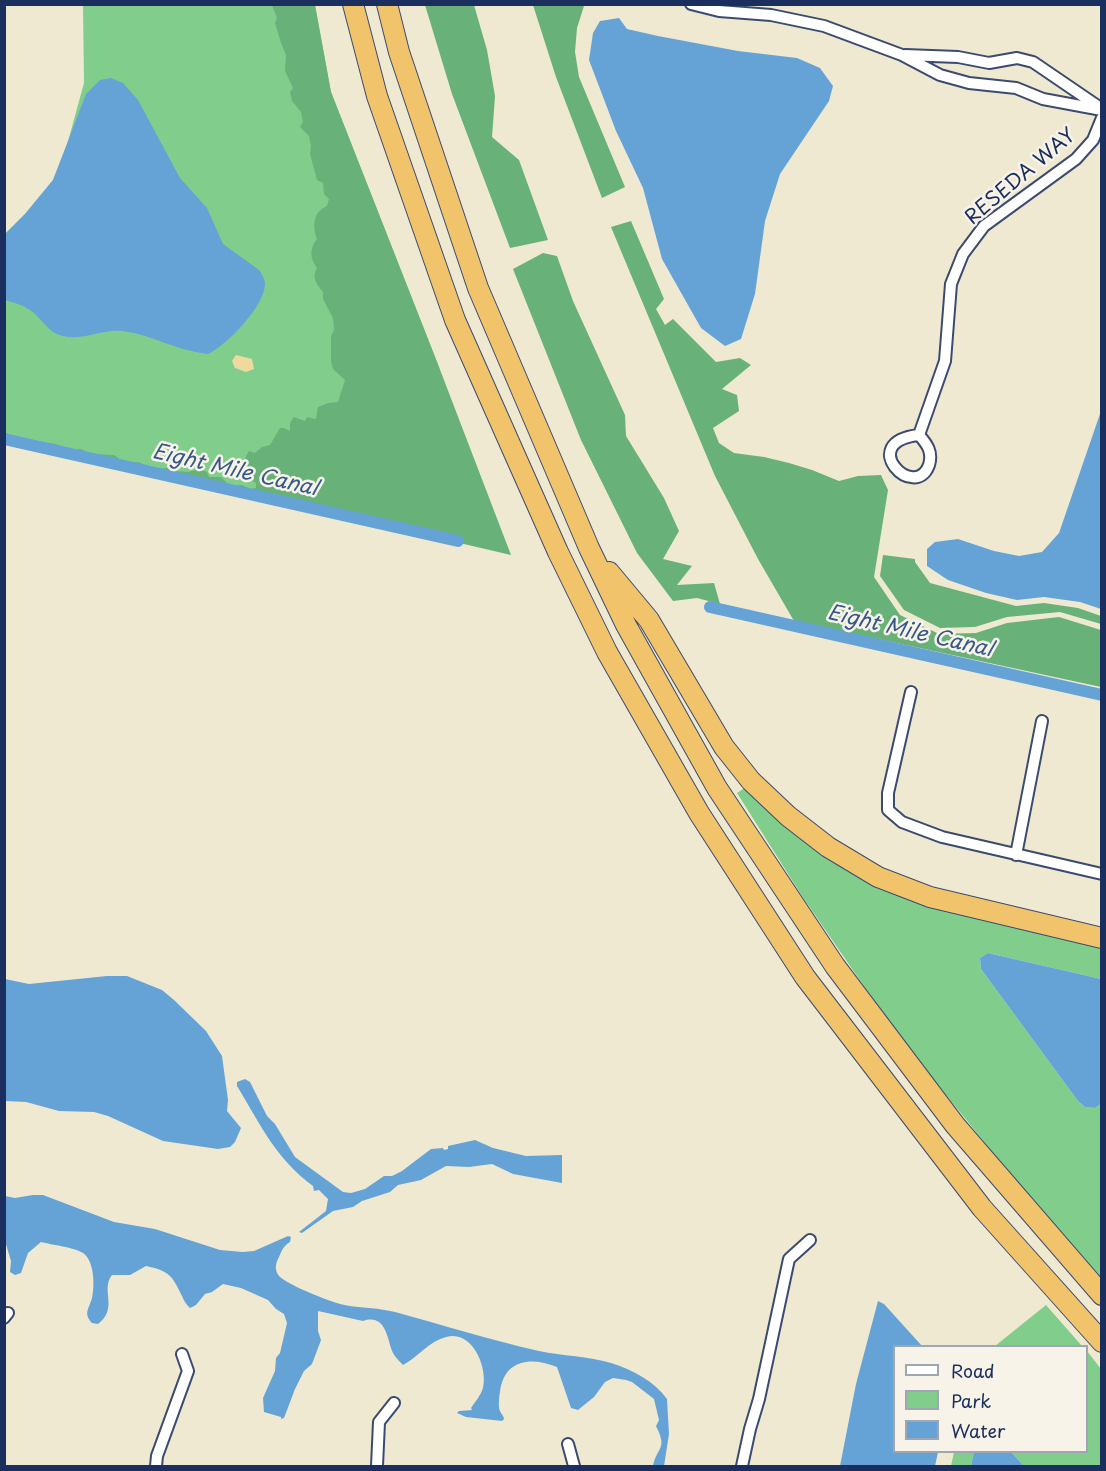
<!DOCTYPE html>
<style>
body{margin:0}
#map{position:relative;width:1106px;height:1471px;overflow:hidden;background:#efe9d2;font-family:"Playpen Sans",sans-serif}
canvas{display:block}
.frame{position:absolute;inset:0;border:6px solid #1b2f5e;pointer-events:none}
.legend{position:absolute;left:893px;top:1345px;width:195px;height:108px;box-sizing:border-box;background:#f7f3e8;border:2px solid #9fa5b1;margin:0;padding:8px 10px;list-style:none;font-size:18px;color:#1b2f5e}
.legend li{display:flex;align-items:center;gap:12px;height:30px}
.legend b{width:30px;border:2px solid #9fa5b1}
</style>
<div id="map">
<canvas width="1106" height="1471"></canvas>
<div class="frame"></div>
<ul class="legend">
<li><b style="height:8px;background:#fff"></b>Road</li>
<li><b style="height:16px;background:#81ce8c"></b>Park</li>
<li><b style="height:16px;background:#65a3d7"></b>Water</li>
</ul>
</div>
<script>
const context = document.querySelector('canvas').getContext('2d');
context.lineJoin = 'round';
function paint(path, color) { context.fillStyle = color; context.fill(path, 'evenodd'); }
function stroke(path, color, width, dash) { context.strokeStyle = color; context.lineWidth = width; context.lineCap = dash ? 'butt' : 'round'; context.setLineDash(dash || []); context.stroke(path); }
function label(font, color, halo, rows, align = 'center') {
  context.font = font + ' "Playpen Sans",sans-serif'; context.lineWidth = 5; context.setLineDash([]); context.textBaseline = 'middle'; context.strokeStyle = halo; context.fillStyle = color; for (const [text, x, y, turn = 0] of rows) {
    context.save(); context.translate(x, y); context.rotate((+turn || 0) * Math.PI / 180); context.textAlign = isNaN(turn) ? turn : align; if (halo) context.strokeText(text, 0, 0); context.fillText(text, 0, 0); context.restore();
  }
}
const green = new Path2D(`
 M 83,5 L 315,5 L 331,92 L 439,367 L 458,541 L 5,437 L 5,234 L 25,214 L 53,180 L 67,145 L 84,83 Z
 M 749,785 L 847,865 L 1101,943 L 1101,979 L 988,953 L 980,958 L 981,969 L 1078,1101 L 1085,1107 L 1095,1108 L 1101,1104 L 1101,1278 L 1007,1170 L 916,1058 L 859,979 L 802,896 L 737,793 Z
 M 1046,1305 L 1082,1346 L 995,1346 Z
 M 1087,1351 L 1101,1369 L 1101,1466 L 1024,1466 L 1011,1452 L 1086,1452 Z
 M 954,1452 L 974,1452 L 971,1466 L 951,1466 Z`);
const forest = new Path2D(`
 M 582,4 L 584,6 L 577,28 L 575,52 L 579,77 L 625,187 L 602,198 L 556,77 L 533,5 Z
 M 272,5 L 315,5 L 331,92 L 439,367 L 511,555 L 5,437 L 5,432 L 18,440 L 56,444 L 68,450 L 81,449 L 91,454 L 114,455 L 125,463 L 138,462 L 156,469 L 168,468 L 176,471 L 188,472 L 200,469 L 207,472 L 209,477 L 221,477 L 230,486 L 242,485 L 250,489 L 256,488 L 256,483 L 247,478 L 245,473 L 249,471 L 245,458 L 249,451 L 255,453 L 262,447 L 270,445 L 280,428 L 284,428 L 290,431 L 290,423 L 294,417 L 305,421 L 307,417 L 316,419 L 318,407 L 328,403 L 338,402 L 345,380 L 333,369 L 331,361 L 331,336 L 334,330 L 333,318 L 323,299 L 323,292 C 317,285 311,277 317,268 C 310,259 309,249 317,239 C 312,226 313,212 327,206 L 329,199 L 324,194 L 323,183 L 317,180 L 310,154 L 311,146 L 309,136 L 300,127 L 303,122 L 301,112 L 292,101 L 290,92 L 293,88 L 285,71 L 286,55 L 281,43 L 275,23 L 277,18 Z
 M 425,5 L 474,5 L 487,50 L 495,96 L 492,137 L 519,160 L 548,240 L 510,248 L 452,94 Z
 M 631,221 L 664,299 L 656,309 L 665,325 L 673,319 L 716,362 L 740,358 L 751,365 L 722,389 L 737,395 L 739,411 L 713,428 L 719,443 L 734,453 L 764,457 L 789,463 L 812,470 L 839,481 L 858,476 L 881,475 L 888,490 L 874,577 L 900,615 L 939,634 L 976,633 L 1007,623 L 1059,617 L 1101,630 L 1101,687 L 794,621 L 758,559 L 715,476 L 611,227 Z
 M 543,253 L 557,256 L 573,301 L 625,415 L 626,436 L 664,498 L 679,531 L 663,559 L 692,566 L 677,585 L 714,583 L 720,604 L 697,598 L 673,601 L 637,553 L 581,440 L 513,269 Z
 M 883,555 L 915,559 L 915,562 L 930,583 L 1016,606 L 1044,603 L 1078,608 L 1101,616 L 1101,624 L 1060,612 L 1007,617 L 975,627 L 940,628 L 904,610 L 880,576 Z`);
const sand = new Path2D(`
 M 236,355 L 252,359 L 254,369 L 246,372 L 235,368 L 232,361 Z`);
const water = new Path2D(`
 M 619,18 L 627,29 L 658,36 L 738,51 L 797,58 L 820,68 L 833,86 L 829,101 L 780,174 L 765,221 L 755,294 L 741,339 L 725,346 L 701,328 L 662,259 L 643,188 L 616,131 L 589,60 L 593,33 L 600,21 Z
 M 111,78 L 123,83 L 138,100 L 180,178 L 207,208 L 223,244 L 259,270 C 262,274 264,278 265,283 C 266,305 227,345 208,354 C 178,351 152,335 123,331 C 102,329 82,341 63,336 C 49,333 44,322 34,313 C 26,306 15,303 5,300 L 5,234 L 25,214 L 53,180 L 86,94 L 100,80 Z
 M 1101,411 L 1101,609 L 1080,602 L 1044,597 L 1017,600 L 986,593 L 948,580 L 927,566 L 927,549 L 935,542 L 958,539 L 994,551 L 1019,556 L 1042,552 L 1059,533 Z
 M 988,953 L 1101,979 L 1101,1104 L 1095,1108 L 1085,1107 L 1078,1101 L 981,969 L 980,958 Z
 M 107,976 L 127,976 L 162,990 L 174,1000 L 206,1031 L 222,1056 L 228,1100 L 227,1111 L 241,1128 L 235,1142 L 230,1147 L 218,1149 L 163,1141 L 108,1116 L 94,1112 L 59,1111 L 26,1102 L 5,1101 L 5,979 L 29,984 Z
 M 245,1079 L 250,1082 L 267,1116 L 275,1124 L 295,1157 L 343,1192 L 351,1193 L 365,1189 L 384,1176 L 392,1176 L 402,1171 L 431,1149 L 443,1148 L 444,1150 L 448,1149 L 448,1146 L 475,1140 L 493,1148 L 526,1156 L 562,1155 L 562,1183 L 513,1174 L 492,1164 L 469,1167 L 446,1166 L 421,1180 L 398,1185 L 390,1192 L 362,1201 L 353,1207 L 333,1211 L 302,1233 L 299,1232 L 326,1211 L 328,1199 L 319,1190 L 314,1191 L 313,1186 C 276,1159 260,1124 237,1086 L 237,1082 Z
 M 33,1195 L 43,1195 L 114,1222 L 155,1229 L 220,1250 L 243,1252 L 254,1251 L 288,1236 L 291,1237 L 290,1242 C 282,1247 282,1251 278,1259 C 275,1265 275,1271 279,1276 C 287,1285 337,1305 350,1306 C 365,1308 378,1308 395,1312 C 443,1325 490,1340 539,1351 C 563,1356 588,1356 611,1363 C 633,1370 654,1381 667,1399 L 669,1434 L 664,1466 L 653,1466 C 657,1446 668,1450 656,1426 L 659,1420 L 654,1399 L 632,1382 L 626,1380 L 613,1378 L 605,1382 L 594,1397 L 578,1410 L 571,1408 L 557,1367 C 530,1356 504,1360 500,1392 C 499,1397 498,1407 500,1411 C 501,1414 504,1416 504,1419 L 502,1421 L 466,1417 L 457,1413 L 459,1411 L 472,1410 L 471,1408 C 475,1402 481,1395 483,1388 C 488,1367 472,1329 446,1337 C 428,1342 418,1357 403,1365 C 398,1360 393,1355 391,1348 C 387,1335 384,1314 363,1321 L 318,1311 L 318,1331 L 321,1340 L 312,1364 L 304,1371 L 295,1389 L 284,1418 L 281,1419 L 281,1417 L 264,1412 L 263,1398 L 275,1371 L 276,1358 L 280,1353 L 287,1323 L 284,1314 L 276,1309 L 268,1300 L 241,1288 L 223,1284 L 212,1292 L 205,1294 L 196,1305 L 190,1308 C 186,1304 184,1301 182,1296 C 172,1275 169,1271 146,1266 L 130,1275 L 112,1275 C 100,1290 119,1308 98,1324 L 92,1323 C 83,1313 89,1309 92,1298 C 95,1285 94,1260 83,1253 C 74,1247 52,1245 41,1242 L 28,1253 L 21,1273 L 15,1275 L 10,1272 L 11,1261 L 5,1241 L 5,1196 L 15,1198 Z
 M 878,1301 L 884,1304 L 922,1346 L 894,1346 L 894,1452 L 938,1452 L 935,1466 L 840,1466 L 856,1384 Z
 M 974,1452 L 1011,1452 L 1024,1466 L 971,1466 Z`);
const canal = new Path2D(`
 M 4,439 L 458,541
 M 710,607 L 1102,695`);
const street = new Path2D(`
 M 691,4 L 719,11 L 771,15 L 824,26 L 902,55 L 940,75 L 969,83 L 1016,88 L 1043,99 L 1102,110
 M 905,55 L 958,57 L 989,63 L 1017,58 L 1033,62 L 1099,107
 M 919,435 L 945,361 L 951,284 L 963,254 L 984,226 L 1076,159 L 1093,140 L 1102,118
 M 919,435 C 927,444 933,452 929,465 C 915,503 855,442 919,435 Z
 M 911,692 L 888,793 L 888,810 L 902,822 L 942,837 L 1102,874
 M 1016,855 L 1042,721
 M 4,1318 L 8,1313
 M 568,1444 L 574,1466
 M 156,1466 L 157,1456 L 188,1371 L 182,1354
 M 377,1466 L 379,1422 L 394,1403
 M 742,1466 L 750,1429 L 759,1399 L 789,1259 L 810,1240`);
const highway = new Path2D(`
 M 353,4 L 377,96 L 455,320 L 558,552 L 607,652 L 699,813 L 805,977 L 982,1208 L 1102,1342
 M 387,4 L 399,52 L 478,288 L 589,548 L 626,625 L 717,788 L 835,966 L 955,1125 L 1102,1295
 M 609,572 L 649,620 L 724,747 L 751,781 L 788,816 L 828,847 L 878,877 L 930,897 L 1102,938`);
const streetNames = [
 ["RESEDA WAY",1021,177,-40]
];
const waterNames = [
 ["Eight Mile Canal",235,471,13],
 ["Eight Mile Canal",910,632,13]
];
paint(green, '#81ce8c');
paint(forest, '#68b178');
paint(sand, '#eeda9e');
paint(water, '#65a3d7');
stroke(canal, '#65a3d7', 12);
stroke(street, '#3b4b6f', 14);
stroke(highway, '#3b4b6f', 22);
stroke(street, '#fff', 10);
stroke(highway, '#f1c36a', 20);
label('20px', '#1b2f5e', '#f7f3e8', streetNames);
label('italic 21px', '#355888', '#f7f3e8', waterNames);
</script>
